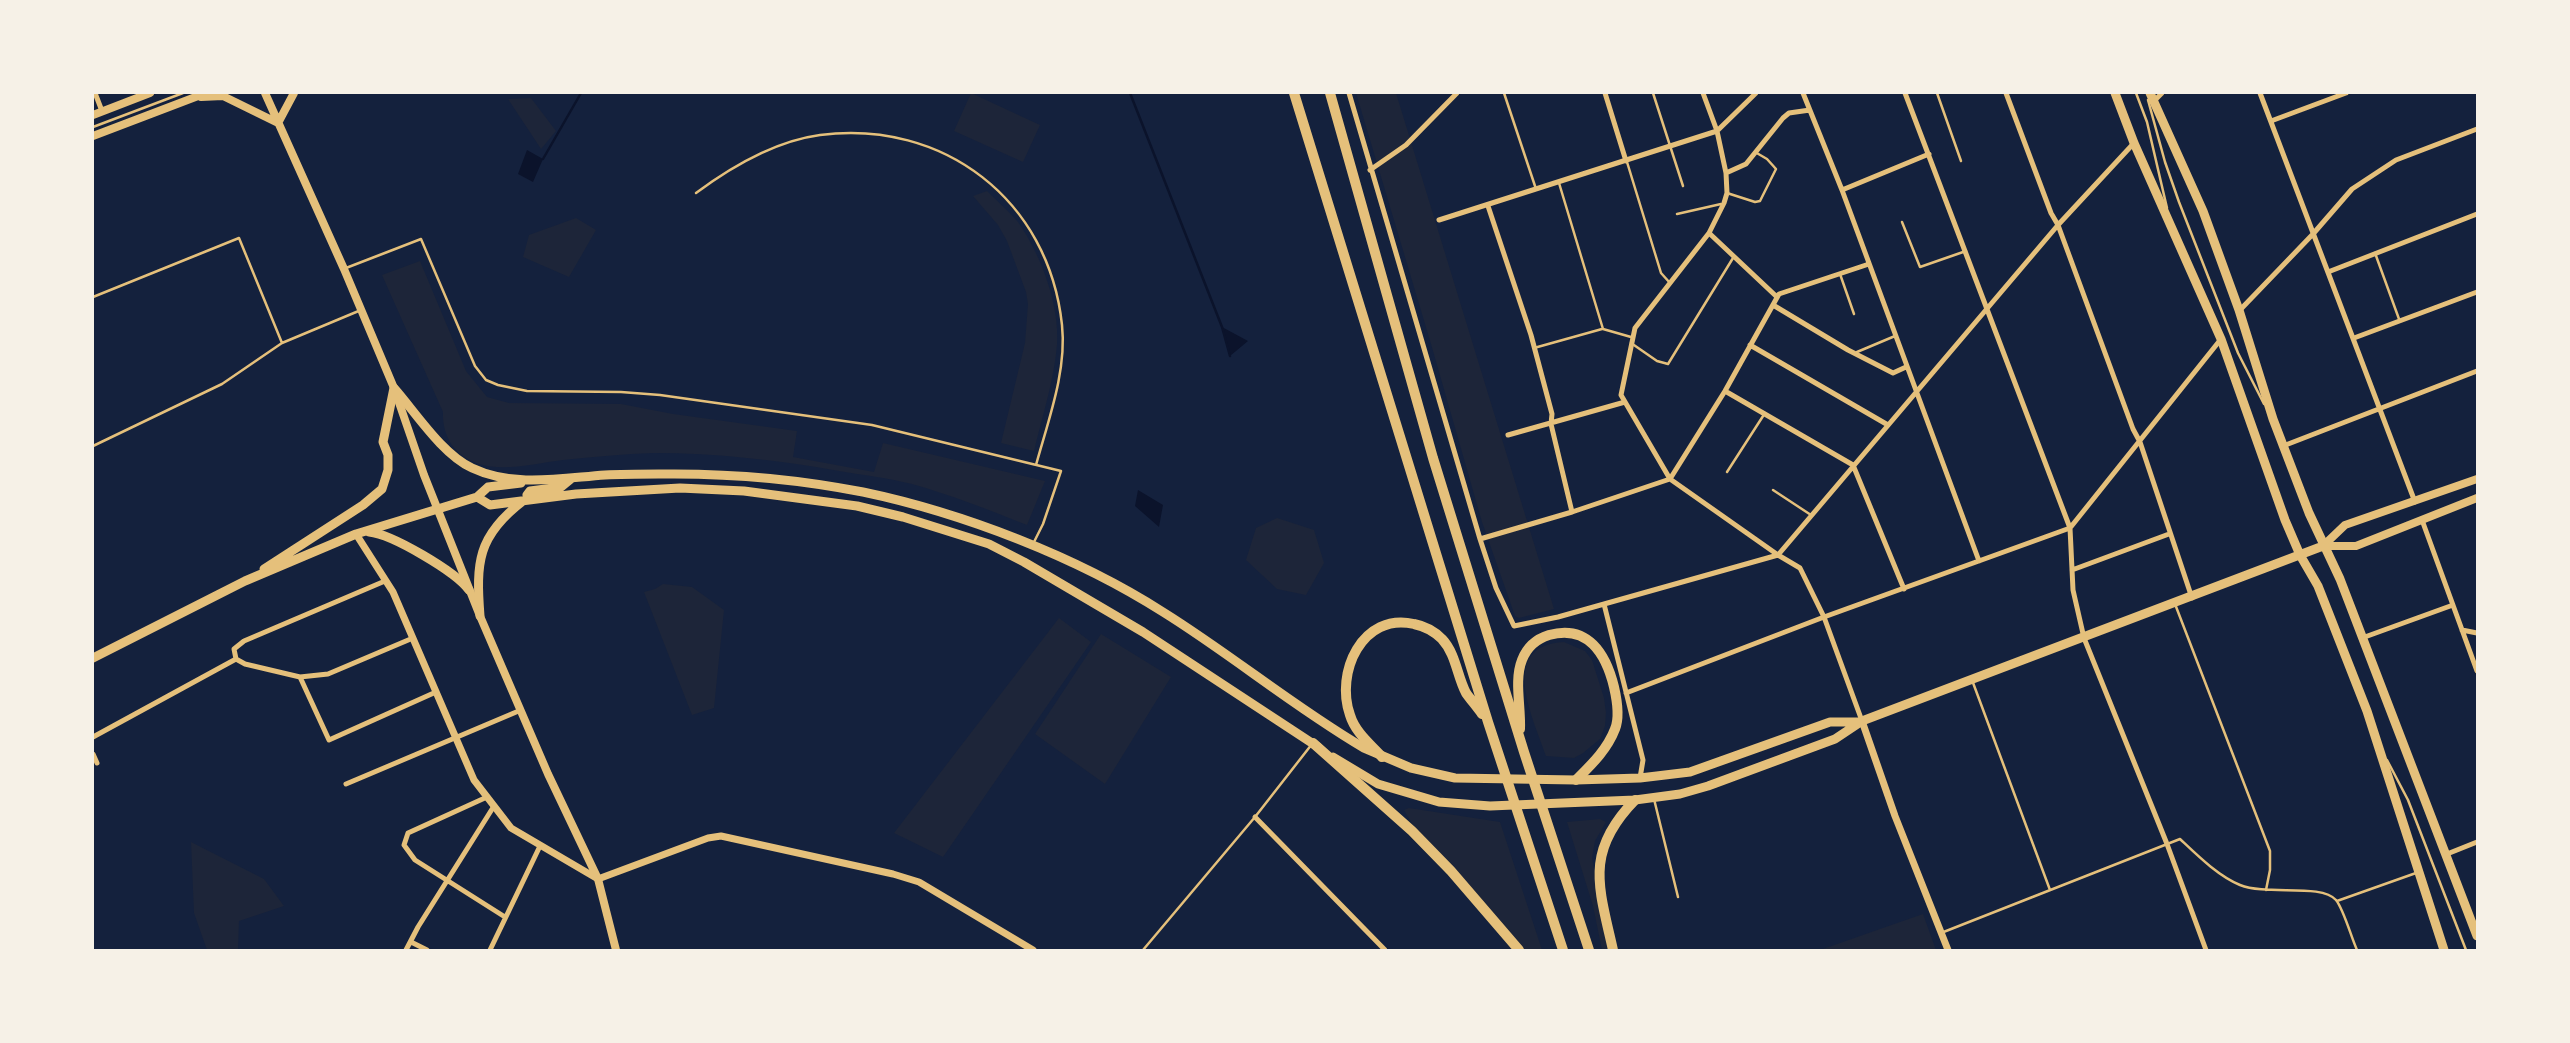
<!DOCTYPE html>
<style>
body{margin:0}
#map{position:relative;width:2570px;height:1043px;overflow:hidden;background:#14213d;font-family:"Alegreya Sans",sans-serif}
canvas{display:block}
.frame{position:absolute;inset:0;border:94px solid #f6f1e7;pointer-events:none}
</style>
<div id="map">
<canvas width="2570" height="1043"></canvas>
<div class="frame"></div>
</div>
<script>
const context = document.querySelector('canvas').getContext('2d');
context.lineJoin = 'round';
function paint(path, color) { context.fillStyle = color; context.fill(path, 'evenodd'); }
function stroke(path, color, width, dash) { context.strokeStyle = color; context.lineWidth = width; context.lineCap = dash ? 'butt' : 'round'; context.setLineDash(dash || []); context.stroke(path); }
const green = new Path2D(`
 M 971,93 L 1040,125 L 1023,162 L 954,131 Z
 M 1356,93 L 1396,93 L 1554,609 L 1519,618 L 1515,616 L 1482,522 L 1431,344 Z
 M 531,98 L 556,131 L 541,149 L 508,99 Z
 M 987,191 C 997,201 1009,211 1018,222 C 1041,255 1060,305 1057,345 C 1054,381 1042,417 1034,451 L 1001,443 L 1025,343 L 1028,304 L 1026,292 L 1007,241 L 998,225 L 973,196 Z
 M 576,218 L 596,230 L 569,277 L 523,257 L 529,235 Z
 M 420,261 L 466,371 L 487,397 L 509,403 L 621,404 L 673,414 L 797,431 L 793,457 L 874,472 L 883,443 L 1045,481 L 1027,525 C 989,510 951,495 912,484 C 888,478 863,475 839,471 C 778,460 716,453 654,453 C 624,454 593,457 563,460 C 537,463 505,472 479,464 C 455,456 442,437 443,412 L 382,275 Z
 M 1277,518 L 1314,530 L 1324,563 L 1306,595 L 1277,589 L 1246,560 L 1256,528 Z
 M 663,584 L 692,587 L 724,610 L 714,708 L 692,715 L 644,592 L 655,589 Z
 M 1059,618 L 1091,642 L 943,857 L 894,833 Z
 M 1101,634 L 1171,677 L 1105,784 L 1035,734 Z
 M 1564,642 L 1585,651 L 1592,660 L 1604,698 L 1606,713 L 1605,726 L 1600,739 L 1583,753 L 1574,758 L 1546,756 C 1534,719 1496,646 1564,642 Z
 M 1409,808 L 1500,822 L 1542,950 L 1522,950 L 1414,827 L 1404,810 Z
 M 1600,819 L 1606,822 L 1595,841 L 1592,858 L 1610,950 L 1602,950 L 1593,906 L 1567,822 Z
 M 191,842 L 264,879 L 284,906 L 239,921 L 238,950 L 207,950 L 194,913 Z
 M 1923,914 L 1936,950 L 1820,950 Z`);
const water = new Path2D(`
 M 527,150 L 543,159 L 533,182 L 518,174 Z
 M 1222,327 L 1248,341 L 1230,356 Z
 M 1138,490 L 1163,505 L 1159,527 L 1135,506 Z`);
const stream = new Path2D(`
 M 1130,93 L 1222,327 L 1230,356
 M 543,159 L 581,93`);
const service = new Path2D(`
 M 1504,93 L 1536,189
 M 1653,93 L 1683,186
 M 1937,93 L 1961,161
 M 2136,93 L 2147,122 L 2167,208
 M 2148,100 L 2165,162 L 2179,202 L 2238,353 L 2264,404
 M 93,127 L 183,93
 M 1627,162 L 1661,273 L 1670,283
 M 1559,183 L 1603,329 L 1631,337
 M 696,193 C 731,167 775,141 820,135 C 943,119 1049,200 1062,325 C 1067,371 1048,421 1036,465
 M 1727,193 L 1755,202 L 1760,201 L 1776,169 L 1767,159 L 1755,152
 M 1677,214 L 1721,204
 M 1902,222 L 1920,267 L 1966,251
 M 2375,253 L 2399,319
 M 346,268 L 421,239 L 475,366 L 486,380 L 498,385 L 527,391 L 621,392 L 660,395 L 872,425 L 1061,471 L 1043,524 L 1034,542
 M 1840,274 L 1854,314
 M 93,297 L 239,238 L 282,343
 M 1631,343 L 1657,361 L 1668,364 L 1733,258
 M 1534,348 L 1602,329
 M 1857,352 L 1895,336
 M 93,446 L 222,384 L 282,343 L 361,310
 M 1727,472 L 1765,413
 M 1773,490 L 1811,515
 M 2175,604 L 2270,851 L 2270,870 L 2266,890
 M 1972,680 L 2050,890
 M 2387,760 L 2408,800 L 2466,950
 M 1654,799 L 1678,897
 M 2337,901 L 2416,873
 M 1941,933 L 2180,839 C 2197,855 2218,876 2240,885 C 2267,896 2321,883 2336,900 C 2344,910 2351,937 2357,950
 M 1143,950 L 1255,817 L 1312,744`);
const minor = new Path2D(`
 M 95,93 L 102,111
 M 1349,93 L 1480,539 L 1496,588 L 1514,626 L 1558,617 L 1778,555
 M 1605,93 L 1626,161
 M 1703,93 L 1717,131 L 1726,173 L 1727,193 L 1724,203 L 1709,233 L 1635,328 L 1621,395 L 1670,479 L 1778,555 L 1800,568 L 1824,617 L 1862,721
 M 1803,93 L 1842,190 L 1979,561
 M 1905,93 L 2070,528 L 2073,590 L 2084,638 L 2167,844 L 2206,950
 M 2006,93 L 2051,213 L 2058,225 L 2133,429 L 2140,442 L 2192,598
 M 2260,93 L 2415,502
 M 2154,101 L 2162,93
 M 2271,121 L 2346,93
 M 1370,170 L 1406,145 L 1457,93
 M 1726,173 L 1746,164 L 1783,118 L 1789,113 L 1810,110
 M 1842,190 L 1929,154
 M 1488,206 L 1531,335 L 1552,414 L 1551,424 L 1572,512
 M 1439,220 L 1717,131 L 1756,93
 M 1709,233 L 1777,297
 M 2328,272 L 2477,214
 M 1773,305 L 1848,350 L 1893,373 L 1906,367
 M 2240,310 L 2313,234 L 2352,189 L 2396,160 L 2477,129
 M 2354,338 L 2477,292
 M 1750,345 L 1888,425
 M 1725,391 L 1853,465 L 1904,589
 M 1508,435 L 1625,402
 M 2283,446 L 2477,371
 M 2422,520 L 2477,671
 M 1480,539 L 1572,512 L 1670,479 L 1725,391 L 1779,294 L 1869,264
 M 1778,555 L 2058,225 L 2134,143
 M 2072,570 L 2169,534
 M 385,581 L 244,641 L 234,649 L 236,659 L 245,664 L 300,677 L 328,674 L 413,638
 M 1604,604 L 1643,760 L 1640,778
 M 2462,630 L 2477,633
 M 2362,638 L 2453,605
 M 300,677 L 329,740 L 436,692
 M 1626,693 L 1824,617 L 2070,528 L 2221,339
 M 93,737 L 236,659
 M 93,754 L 97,763
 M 346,784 L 521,710
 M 487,797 L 408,833 L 404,845 L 415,860 L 505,917
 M 1255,817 L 1385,950
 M 2447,854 L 2477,842
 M 411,942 L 427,950
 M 406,950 L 418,927 L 494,806
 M 490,950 L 540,846`);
const tertiary = new Path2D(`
 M 356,534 L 393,592 L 474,780 L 511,828 L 598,879 L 708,838 L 721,836 L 893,874 L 919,882 L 1033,950
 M 1862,721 L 1895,816 L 1948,950`);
const secondary = new Path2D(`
 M 265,93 L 344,269 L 394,388 L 424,475 L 480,616 L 548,774 L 598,879 L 616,950
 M 201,97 L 223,96 L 278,123
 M 93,115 L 150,93
 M 278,123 L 294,93
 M 93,136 L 206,93
 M 2323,546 L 2345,525 L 2477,479
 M 2323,546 L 2356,546 L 2477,498`);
const primary = new Path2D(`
 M 2115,93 L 2134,143 L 2221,339 L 2285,520 L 2300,555 L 2318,586 L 2367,711 L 2444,950
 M 2150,93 L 2203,211 L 2239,310 L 2273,419 L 2309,513 L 2340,579 L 2477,936
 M 394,388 C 416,413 442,454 472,468 C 514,488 562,478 605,475 C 623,474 641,474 659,474 C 727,473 797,479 863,492 C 963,513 1077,557 1163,612 C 1232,655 1294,707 1364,748 L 1411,768 L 1455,778 L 1576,780 L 1640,778 L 1690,772 L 1830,722 L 1860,722
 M 477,497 L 490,505 L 576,494 L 680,488 L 744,491 L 857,506 L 903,517 L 989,544 L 1024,562 L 1143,632 L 1318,747
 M 530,499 L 527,495 L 530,491 L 561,487 L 572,478
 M 369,532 C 392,534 456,572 469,590
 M 264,569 L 363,505 L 382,489 L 388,470 L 388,455 L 383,442 L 394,388
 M 480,616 C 476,563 477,536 523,501
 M 93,658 L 245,581 L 356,534 L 477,497 L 488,487 L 521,483
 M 1333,757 L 1378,784 L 1439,802 L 1490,806 L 1635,800 L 1680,794 L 1708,786 L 1835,739 L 1862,721 L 2323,546`);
const trunk = new Path2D(`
 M 1294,93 L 1488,722 L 1563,950
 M 1330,93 L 1433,458 L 1524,752 L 1589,950
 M 1520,729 C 1521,707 1514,680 1522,660 C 1527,647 1536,639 1549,635 C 1588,624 1606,654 1614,687 C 1617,700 1620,717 1615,729 C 1607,750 1591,765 1576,780
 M 1313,743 L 1412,831 L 1451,871 L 1519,950
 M 1382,757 C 1370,744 1355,732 1350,715 C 1335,673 1362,612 1414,624 C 1424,626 1435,632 1442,639 C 1456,654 1457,676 1466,693 C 1471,700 1477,707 1482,714
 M 1613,950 C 1599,887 1584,852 1635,800`);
paint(green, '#1d2539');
paint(water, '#0b132b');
stroke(stream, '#0b132b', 2.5);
stroke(service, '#e5c07b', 2.5);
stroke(minor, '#e5c07b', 5);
stroke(tertiary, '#e5c07b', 7);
stroke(secondary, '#e5c07b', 8);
stroke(primary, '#e5c07b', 9);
stroke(trunk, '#e5c07b', 10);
</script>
